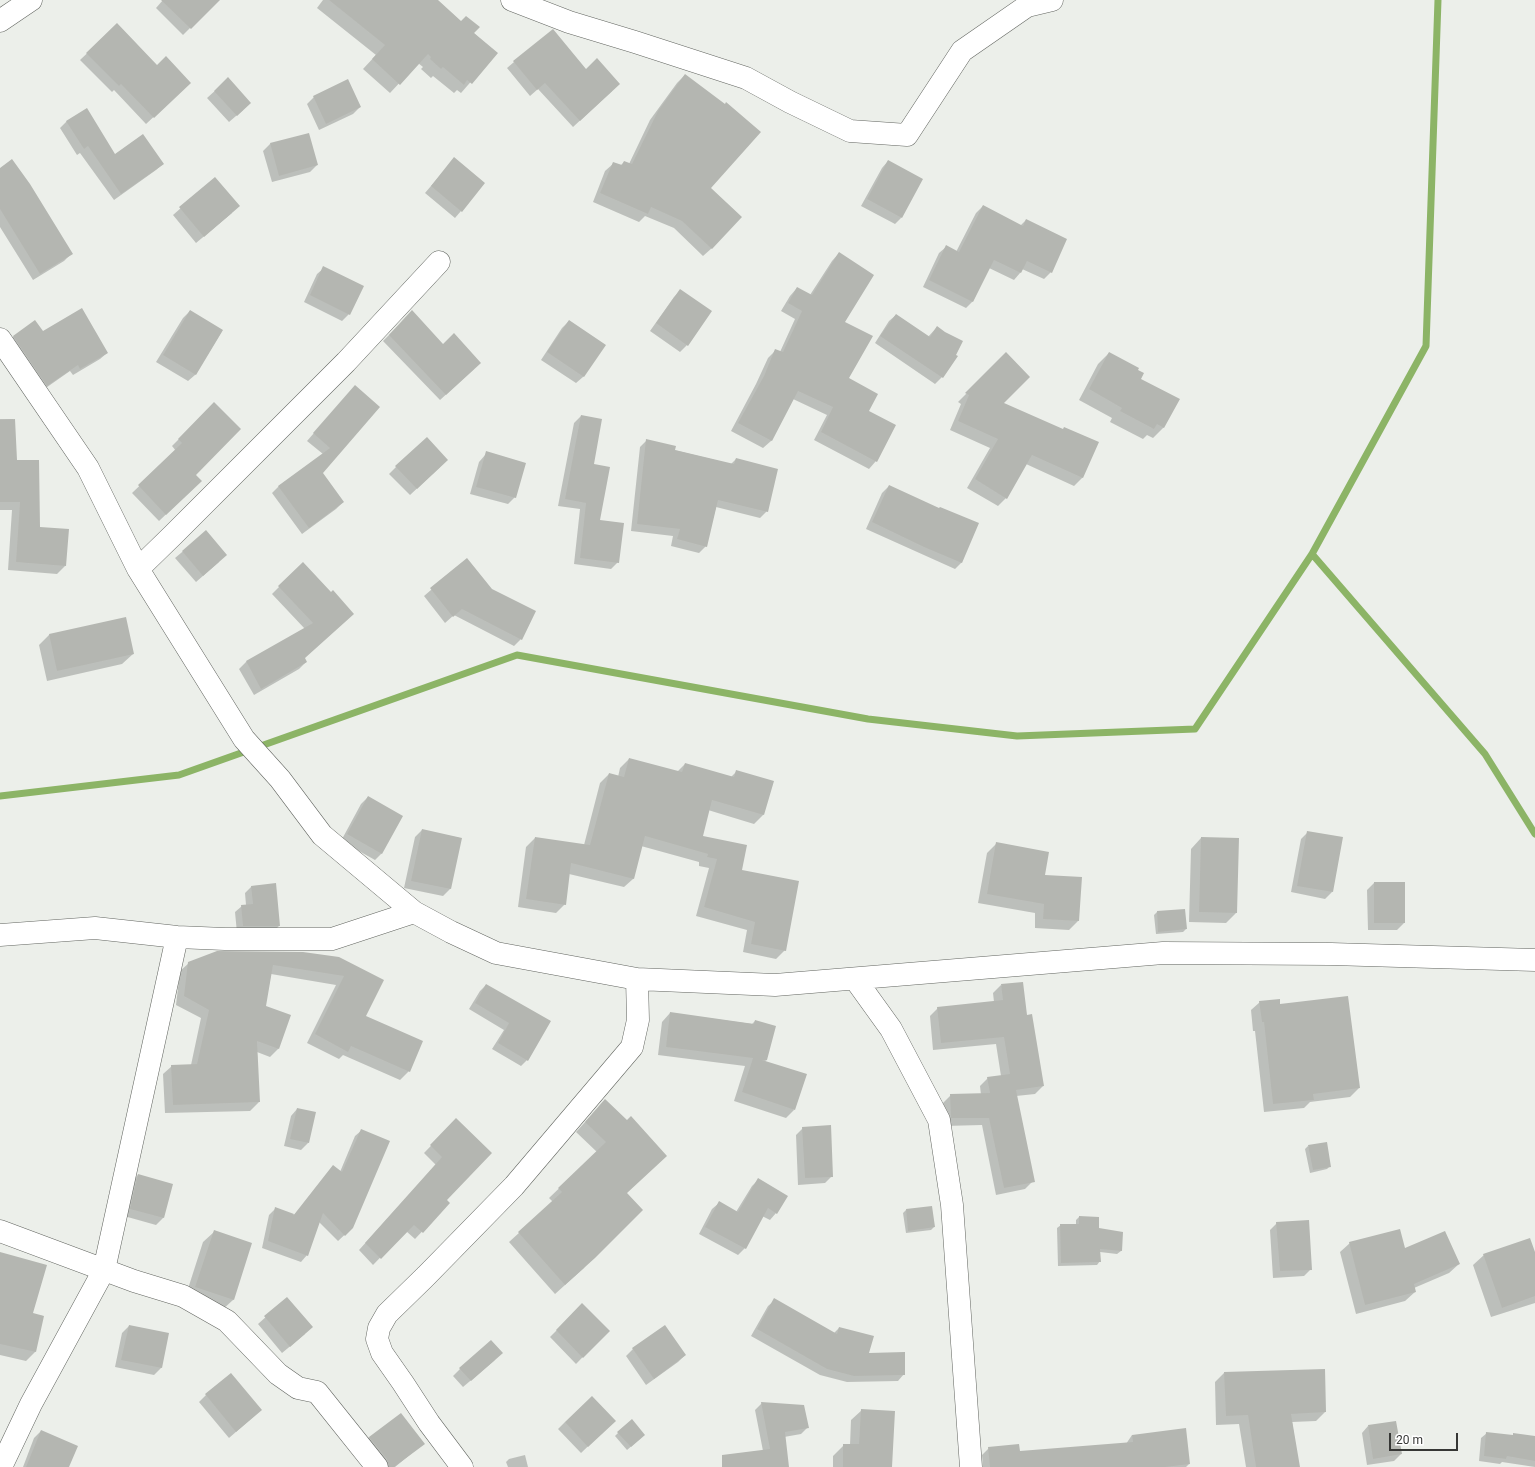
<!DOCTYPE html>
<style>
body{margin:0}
#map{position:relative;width:1535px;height:1467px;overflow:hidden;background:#ecefea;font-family:Roboto,sans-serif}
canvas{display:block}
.scale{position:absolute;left:1389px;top:1433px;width:69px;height:18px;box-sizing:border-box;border:2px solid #363735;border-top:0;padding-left:5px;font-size:12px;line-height:14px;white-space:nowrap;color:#363735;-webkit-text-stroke:3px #fff;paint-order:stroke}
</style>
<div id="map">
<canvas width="1535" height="1467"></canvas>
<div class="scale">20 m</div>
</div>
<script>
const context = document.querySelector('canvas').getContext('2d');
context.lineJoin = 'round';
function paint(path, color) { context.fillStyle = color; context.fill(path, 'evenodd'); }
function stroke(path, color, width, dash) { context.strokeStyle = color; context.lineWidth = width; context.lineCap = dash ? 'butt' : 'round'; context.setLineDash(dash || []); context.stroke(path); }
const shadow = new Path2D(`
 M 163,0 L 210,0 L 214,4 L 183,35 L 156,8 Z
 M 323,0 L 437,0 L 496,53 L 461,93 L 457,90 L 454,93 L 433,76 L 431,78 L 421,69 L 423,67 L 418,63 L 390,93 L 363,69 L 376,55 L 317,8 Z
 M 117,25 L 157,66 L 190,83 L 146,124 L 114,90 L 112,92 L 80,60 Z
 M 514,62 L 612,91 L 573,127 L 538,89 L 530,96 L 507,68 Z
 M 685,75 L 710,188 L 712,248 L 703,256 L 674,228 L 645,216 L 639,222 L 593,202 L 605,171 L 614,163 L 620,166 L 624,162 L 629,164 L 650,120 L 677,83 Z
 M 228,79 L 243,110 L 229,122 L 207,98 Z
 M 314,97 L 360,107 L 353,114 L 319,130 L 307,104 Z
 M 67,121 L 115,155 L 163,164 L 156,170 L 114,200 L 80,153 L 77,155 L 60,128 Z
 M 308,134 L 317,165 L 310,172 L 272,182 L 263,151 L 270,144 Z
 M 454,159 L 461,211 L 455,218 L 425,193 Z
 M 888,161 L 901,218 L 895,224 L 861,206 L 882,168 Z
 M 0,169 L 71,254 L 64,261 L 33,280 L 0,227 Z
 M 215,178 L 232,213 L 196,243 L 173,215 Z
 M 983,206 L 1020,226 L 1026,220 L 1051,272 L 1044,279 L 1022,269 L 1020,273 L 1014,280 L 989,268 L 973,301 L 966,308 L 923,287 L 939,253 L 946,247 L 956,252 L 976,213 Z
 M 839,253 L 848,378 L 867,411 L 876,461 L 869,469 L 814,440 L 827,415 L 793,399 L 771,441 L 763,448 L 731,431 L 756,384 L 768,358 L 776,350 L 780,352 L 795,319 L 781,311 L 790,296 L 797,288 L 810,295 L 832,261 Z
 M 324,268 L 349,314 L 342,321 L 304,302 L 317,274 Z
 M 681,290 L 687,345 L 680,352 L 650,331 L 674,297 Z
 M 190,311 L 222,331 L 195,375 L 188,381 L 156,362 L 183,318 Z
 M 412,312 L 443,345 L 474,369 L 440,400 L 383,341 Z
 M 896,315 L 928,337 L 937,327 L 942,377 L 935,384 L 875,343 L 889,321 Z
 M 569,321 L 604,345 L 583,377 L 576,383 L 541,360 L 562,328 Z
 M 43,332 L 107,353 L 100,359 L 73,375 L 70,371 L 40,392 L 7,343 L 14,336 Z
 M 1109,353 L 1139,379 L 1164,427 L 1153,438 L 1147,435 L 1143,439 L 1110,422 L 1112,418 L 1079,400 L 1098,364 Z
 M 1006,354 L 1002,403 L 1062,430 L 1083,477 L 1074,486 L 1026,464 L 1006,498 L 998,506 L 967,488 L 990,448 L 950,430 L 961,404 L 958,402 Z
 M 349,393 L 322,473 L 343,502 L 336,509 L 302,534 L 272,493 L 279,486 L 323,454 L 307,441 Z
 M 214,404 L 195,475 L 194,488 L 159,521 L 132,493 L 176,451 L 172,446 Z
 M 581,416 L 592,465 L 599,521 L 618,562 L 611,569 L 574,564 L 580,509 L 558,506 L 574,423 Z
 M 0,419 L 13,419 L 16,461 L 39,528 L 65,566 L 57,574 L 8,570 L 12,510 L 0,510 Z
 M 647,440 L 674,450 L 731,464 L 736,459 L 767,511 L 760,518 L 716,507 L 706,546 L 699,553 L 671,546 L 673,536 L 631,531 L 640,447 Z
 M 486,454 L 515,497 L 508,504 L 470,494 L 479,462 Z
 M 396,467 L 440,467 L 410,495 L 389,474 Z
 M 889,486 L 962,562 L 955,569 L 866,529 L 882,493 Z
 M 206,532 L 219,562 L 196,582 L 175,558 Z
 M 467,559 L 521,639 L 514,646 L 454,615 L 445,623 L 424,596 Z
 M 303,563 L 331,593 L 304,659 L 306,662 L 299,669 L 254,695 L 239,669 L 246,662 L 305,629 L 272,594 Z
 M 125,618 L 133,654 L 122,664 L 47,681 L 39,645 L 49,635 Z
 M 629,759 L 677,772 L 685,764 L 731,777 L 736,772 L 772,782 L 763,815 L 754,824 L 708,810 L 701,836 L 741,871 L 785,950 L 776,959 L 743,952 L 747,930 L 696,916 L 709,868 L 699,866 L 699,862 L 641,846 L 633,879 L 624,887 L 569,874 L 565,904 L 556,913 L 518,907 L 526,847 L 535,838 L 584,845 L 600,783 L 609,774 L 618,777 L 620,768 Z
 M 368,797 L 382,853 L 375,860 L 341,841 L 361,804 Z
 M 422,830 L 460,838 L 450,889 L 443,896 L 404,888 L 415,837 Z
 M 1308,832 L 1332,892 L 1325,899 L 1291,892 L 1301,839 Z
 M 1201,838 L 1236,913 L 1226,923 L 1189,922 L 1191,849 Z
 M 996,844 L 1043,876 L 1078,921 L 1069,930 L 1035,928 L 1035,913 L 978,903 L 987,853 Z
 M 1374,883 L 1404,923 L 1397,930 L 1368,930 L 1367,890 Z
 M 275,885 L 279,926 L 272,933 L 237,933 L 235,912 L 242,906 L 246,905 L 245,893 L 252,886 Z
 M 1184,910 L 1186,929 L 1183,932 L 1156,934 L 1154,915 L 1157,912 Z
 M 339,958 L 364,1017 L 409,1071 L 400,1080 L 343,1055 L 339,1059 L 307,1043 L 336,985 L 271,974 L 265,1007 L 290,1016 L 278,1049 L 270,1057 L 257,1052 L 259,1102 L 250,1111 L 165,1113 L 163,1074 L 172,1066 L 191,1065 L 201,1018 L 176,1005 L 180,971 L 189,963 Z
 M 486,985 L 520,1006 L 527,1060 L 521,1066 L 492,1049 L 504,1030 L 469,1009 L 480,991 Z
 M 1001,985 L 1026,1016 L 1043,1086 L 1035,1094 L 1016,1096 L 1033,1181 L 1025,1189 L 996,1195 L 982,1125 L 944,1126 L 943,1103 L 951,1095 L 981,1095 L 980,1086 L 988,1078 L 1001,1076 L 996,1044 L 933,1050 L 930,1016 L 938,1008 L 994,1002 L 993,993 Z
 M 1260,1002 L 1280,1005 L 1359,1088 L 1350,1097 L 1310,1102 L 1304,1108 L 1264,1112 L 1255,1031 L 1253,1031 L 1251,1010 Z
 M 670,1013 L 752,1024 L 755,1021 L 767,1060 L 765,1061 L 794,1110 L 786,1118 L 734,1101 L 745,1066 L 658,1055 L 662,1022 Z
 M 605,1100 L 626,1193 L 584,1268 L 555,1294 L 509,1242 L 553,1202 L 549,1198 L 597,1152 L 576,1132 Z
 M 297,1109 L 308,1143 L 301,1150 L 284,1146 L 291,1116 Z
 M 456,1120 L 445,1200 L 449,1203 L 415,1239 L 406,1231 L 373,1265 L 359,1250 L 436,1165 L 424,1153 Z
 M 803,1128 L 832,1176 L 825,1183 L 798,1185 L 796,1135 Z
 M 362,1130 L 353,1227 L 338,1241 L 319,1222 L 307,1255 L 301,1262 L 262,1248 L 269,1215 L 276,1208 L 294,1215 L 340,1172 L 355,1136 Z
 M 1308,1146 L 1330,1166 L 1327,1169 L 1310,1173 L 1305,1149 Z
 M 138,1175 L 172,1185 L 163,1218 L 156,1225 L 124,1216 L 131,1182 Z
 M 759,1179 L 776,1213 L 770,1220 L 762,1216 L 745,1248 L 738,1255 L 699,1234 L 712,1209 L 719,1203 L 736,1212 L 752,1186 Z
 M 931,1207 L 934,1227 L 931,1230 L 906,1233 L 903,1213 L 906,1210 Z
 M 1079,1217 L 1098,1229 L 1122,1233 L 1121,1251 L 1117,1254 L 1100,1252 L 1100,1261 L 1097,1265 L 1058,1266 L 1057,1228 L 1061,1225 L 1076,1225 L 1076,1220 Z
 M 1277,1223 L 1311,1269 L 1304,1276 L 1273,1278 L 1270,1230 Z
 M 214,1232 L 251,1244 L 233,1300 L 222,1310 L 185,1298 L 203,1242 Z
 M 1350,1243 L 1404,1250 L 1459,1264 L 1449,1273 L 1414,1288 L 1415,1292 L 1405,1301 L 1356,1314 L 1340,1252 Z
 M 0,1253 L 32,1314 L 43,1316 L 35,1352 L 26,1361 L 0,1355 Z
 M 1484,1255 L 1535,1255 L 1535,1303 L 1491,1317 L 1473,1265 Z
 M 287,1298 L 305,1334 L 282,1353 L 258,1324 Z
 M 775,1300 L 834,1333 L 839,1328 L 868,1354 L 904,1374 L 898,1381 L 847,1382 L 820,1375 L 751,1336 L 768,1306 Z
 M 582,1305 L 608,1331 L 576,1364 L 550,1337 Z
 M 129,1326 L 168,1334 L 161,1368 L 154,1375 L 115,1367 L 122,1333 Z
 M 665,1326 L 685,1355 L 678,1362 L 646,1385 L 626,1356 L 633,1349 Z
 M 495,1360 L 463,1387 L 453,1376 L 460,1369 Z
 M 1224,1373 L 1325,1412 L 1316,1421 L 1292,1422 L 1299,1467 L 1246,1467 L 1239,1424 L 1216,1425 L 1215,1382 Z
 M 206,1395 L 261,1410 L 229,1438 L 199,1402 Z
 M 762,1403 L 808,1427 L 801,1434 L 784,1437 L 788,1467 L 745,1467 L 763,1451 L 755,1410 Z
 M 862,1410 L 891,1467 L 833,1467 L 833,1456 L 844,1445 L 850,1445 L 851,1420 Z
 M 565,1422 L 607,1428 L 581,1453 L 558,1429 Z
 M 1368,1426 L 1401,1454 L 1394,1461 L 1367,1465 L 1362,1433 Z
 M 41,1431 L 68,1467 L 23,1467 L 34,1438 Z
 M 618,1433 L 641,1438 L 627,1450 L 615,1436 Z
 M 1487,1433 L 1512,1436 L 1514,1434 L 1535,1437 L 1535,1467 L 1502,1462 L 1500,1464 L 1479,1461 L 1481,1438 Z
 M 1132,1435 L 1189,1464 L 1186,1467 L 983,1467 L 982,1455 L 989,1448 L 1019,1452 L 1126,1444 Z
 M 369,1437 L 423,1444 L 395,1467 L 381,1467 L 363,1444 Z
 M 525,1455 L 528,1467 L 508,1467 L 506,1462 L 509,1459 Z`);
const stream = new Path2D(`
 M 1312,554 L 1485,754 L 1535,834
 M 0,796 L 179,775 L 517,655 L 868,719 L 1017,736 L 1195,729 L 1312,554 L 1426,346 L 1438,0`);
const building = new Path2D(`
 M 161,0 L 220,0 L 191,29 Z
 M 329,0 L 438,0 L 461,21 L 466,16 L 480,27 L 474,33 L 498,53 L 472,84 L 467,80 L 464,85 L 443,67 L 441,69 L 430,59 L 431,57 L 428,54 L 400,85 L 372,59 L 385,45 Z
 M 117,23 L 157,65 L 166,56 L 191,83 L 154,118 L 121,84 L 119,86 L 86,53 Z
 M 553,29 L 586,69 L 597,58 L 620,84 L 580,121 L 545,83 L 537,90 L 513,61 Z
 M 685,74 L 725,104 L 726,102 L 761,132 L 711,188 L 742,217 L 712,249 L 682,221 L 651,207 L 648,214 L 600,193 L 613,162 L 622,165 L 624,161 L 632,164 L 658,111 Z
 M 228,77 L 251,103 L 237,116 L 214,91 Z
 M 348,79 L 361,107 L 326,124 L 313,96 Z
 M 87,108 L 115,154 L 143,134 L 164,164 L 121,194 L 88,146 L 84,149 L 66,121 Z
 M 309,133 L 318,165 L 279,176 L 270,143 Z
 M 454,157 L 485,183 L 462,212 L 431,186 Z
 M 12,159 L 30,184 L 73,254 L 40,274 L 0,209 L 0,168 Z
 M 888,160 L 923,179 L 902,218 L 867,199 Z
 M 215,177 L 240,206 L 204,237 L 179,207 Z
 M 983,205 L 1023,226 L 1026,219 L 1067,239 L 1052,273 L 1027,261 L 1021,273 L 994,260 L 973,302 L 929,280 L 946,245 L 959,252 Z
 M 839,252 L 874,275 L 845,322 L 873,336 L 849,378 L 878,394 L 869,411 L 896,425 L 877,462 L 821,432 L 833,407 L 798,391 L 772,441 L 738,423 L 764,376 L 775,349 L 783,352 L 802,311 L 788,303 L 797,287 L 812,295 Z
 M 323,266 L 364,286 L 350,315 L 310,295 Z
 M 680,289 L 712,311 L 688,346 L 656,323 Z
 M 82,308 L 108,353 L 80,369 L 78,365 L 47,386 L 13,336 L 35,320 L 43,331 Z
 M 190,310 L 223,330 L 196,375 L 163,355 Z
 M 412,310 L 443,344 L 454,333 L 481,363 L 446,395 L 389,335 Z
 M 896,314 L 930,337 L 937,326 L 945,332 L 963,341 L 956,355 L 958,356 L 943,378 L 880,336 Z
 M 569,320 L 606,345 L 584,377 L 547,352 Z
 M 1006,352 L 1030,377 L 1004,403 L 1063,429 L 1064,427 L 1099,442 L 1083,478 L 1032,455 L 1007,499 L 975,479 L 998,439 L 958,421 L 969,395 L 965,393 Z
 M 1109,352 L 1139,368 L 1138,370 L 1144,373 L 1141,379 L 1180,399 L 1164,428 L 1157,424 L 1154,429 L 1120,411 L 1122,408 L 1089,389 Z
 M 355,385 L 380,407 L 323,473 L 344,502 L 309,528 L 278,486 L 330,448 L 313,433 Z
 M 214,402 L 241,429 L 196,475 L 202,481 L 166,515 L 138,485 L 182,443 L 178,439 Z
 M 581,415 L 602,419 L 594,464 L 610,467 L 600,520 L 624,523 L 619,563 L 580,558 L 586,503 L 565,499 Z
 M 15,419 L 17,460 L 39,460 L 40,527 L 69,529 L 66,566 L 16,562 L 20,502 L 0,502 L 0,420 Z
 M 427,437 L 448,460 L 417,489 L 395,466 Z
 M 646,439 L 676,446 L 675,450 L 734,464 L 736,458 L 778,469 L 768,512 L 718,500 L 707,547 L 677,539 L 680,529 L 637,524 Z
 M 486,451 L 526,463 L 516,498 L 476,487 Z
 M 889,485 L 939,508 L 940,507 L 979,523 L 962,563 L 924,547 L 872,522 Z
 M 206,530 L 227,555 L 203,576 L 182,551 Z
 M 467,558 L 492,589 L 536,611 L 522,640 L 462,609 L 453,617 L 430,588 Z
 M 303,562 L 331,592 L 333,590 L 354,614 L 305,658 L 307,662 L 261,689 L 246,661 L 313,623 L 278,586 Z
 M 126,617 L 134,654 L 57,671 L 49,634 Z
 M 629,758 L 682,772 L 685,763 L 734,777 L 736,770 L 774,781 L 764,815 L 712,800 L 703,836 L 747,845 L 742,870 L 799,881 L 786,951 L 751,944 L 755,922 L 704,907 L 717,859 L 707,857 L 708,854 L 645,836 L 634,879 L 571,863 L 566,905 L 526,899 L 535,837 L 590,845 L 609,773 L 624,777 Z
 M 368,796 L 403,816 L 382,854 L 347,834 Z
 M 422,829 L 462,838 L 451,889 L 411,881 Z
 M 1307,831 L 1343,837 L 1333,892 L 1297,886 Z
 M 1201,837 L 1239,838 L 1237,913 L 1199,912 Z
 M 996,842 L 1049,852 L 1045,875 L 1082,877 L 1079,921 L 1043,919 L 1044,904 L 987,894 Z
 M 1374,882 L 1405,882 L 1405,923 L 1374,923 Z
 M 276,883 L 280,926 L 243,926 L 241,905 L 253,904 L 251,886 Z
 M 1185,909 L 1187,929 L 1158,932 L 1157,911 Z
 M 217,951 L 303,952 L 339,957 L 384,980 L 366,1016 L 423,1041 L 410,1072 L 351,1046 L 348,1052 L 315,1034 L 344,976 L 273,965 L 266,1006 L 291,1015 L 279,1049 L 257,1041 L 260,1102 L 173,1105 L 171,1065 L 197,1064 L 209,1010 L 184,996 L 188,962 Z
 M 1023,982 L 1027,1015 L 1032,1014 L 1044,1086 L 1016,1090 L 1035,1182 L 1004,1188 L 989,1118 L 951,1118 L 950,1094 L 990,1093 L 987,1077 L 1010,1074 L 1004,1037 L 941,1043 L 937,1007 L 1003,1000 L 1001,984 Z
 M 486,984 L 551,1021 L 528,1061 L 498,1043 L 509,1023 L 475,1003 Z
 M 1348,996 L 1360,1088 L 1313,1094 L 1314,1100 L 1273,1104 L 1264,1022 L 1262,1022 L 1259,1001 L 1280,999 L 1280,1004 Z
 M 670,1012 L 754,1024 L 755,1020 L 776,1026 L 767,1060 L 762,1060 L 807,1074 L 795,1110 L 742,1092 L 753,1058 L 666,1047 Z
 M 605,1099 L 627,1120 L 631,1116 L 667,1156 L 627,1193 L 643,1210 L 595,1258 L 565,1285 L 518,1232 L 562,1192 L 558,1188 L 606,1142 L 585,1122 Z
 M 297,1108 L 316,1112 L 309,1143 L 290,1139 Z
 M 456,1118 L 492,1153 L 447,1200 L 450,1203 L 423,1233 L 414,1225 L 381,1259 L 365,1243 L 442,1157 L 430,1145 Z
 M 831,1125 L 833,1177 L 805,1178 L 802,1127 Z
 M 361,1129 L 390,1141 L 353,1228 L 345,1236 L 323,1213 L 308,1256 L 268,1241 L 275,1207 L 294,1214 L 293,1216 L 333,1165 L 342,1172 Z
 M 1327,1142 L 1331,1167 L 1313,1170 L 1308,1145 Z
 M 138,1174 L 173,1184 L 164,1218 L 130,1209 Z
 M 758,1178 L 788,1196 L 777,1214 L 768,1208 L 746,1249 L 705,1227 L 719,1201 L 738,1212 Z
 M 932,1206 L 935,1227 L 908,1231 L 906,1209 Z
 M 1079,1216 L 1099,1217 L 1099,1228 L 1123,1232 L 1122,1251 L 1100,1249 L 1101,1262 L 1061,1263 L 1060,1224 L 1079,1224 Z
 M 1309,1220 L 1312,1270 L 1280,1271 L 1276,1222 Z
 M 1400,1229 L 1405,1248 L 1445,1231 L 1460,1264 L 1414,1284 L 1416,1292 L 1365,1305 L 1349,1242 Z
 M 214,1230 L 252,1243 L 234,1300 L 195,1287 Z
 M 1530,1238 L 1535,1252 L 1535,1296 L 1502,1308 L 1483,1254 Z
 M 0,1252 L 47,1265 L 33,1313 L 44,1316 L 36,1352 L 0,1344 Z
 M 287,1297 L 313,1327 L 290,1347 L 264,1316 Z
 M 774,1298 L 837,1334 L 839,1327 L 874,1336 L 869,1353 L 905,1352 L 905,1375 L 854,1376 L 827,1369 L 757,1329 Z
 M 582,1303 L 610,1331 L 583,1358 L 556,1330 Z
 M 129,1325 L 169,1333 L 162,1368 L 121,1360 Z
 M 665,1325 L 686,1355 L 654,1379 L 632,1348 Z
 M 491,1340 L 503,1353 L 471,1381 L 459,1368 Z
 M 1325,1369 L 1326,1412 L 1291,1414 L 1300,1467 L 1256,1467 L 1248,1415 L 1226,1416 L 1224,1372 Z
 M 231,1373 L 262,1410 L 236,1432 L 205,1394 Z
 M 592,1396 L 616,1421 L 588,1447 L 565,1422 Z
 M 761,1402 L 804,1405 L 809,1428 L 785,1432 L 789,1467 L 722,1467 L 722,1455 L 770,1449 Z
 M 861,1409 L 895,1411 L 892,1467 L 843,1467 L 843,1444 L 859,1444 Z
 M 401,1413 L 425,1444 L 394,1467 L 389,1467 L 387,1459 L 369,1437 Z
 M 632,1419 L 645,1435 L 631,1447 L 617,1432 Z
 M 1396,1421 L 1402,1454 L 1373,1459 L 1368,1425 Z
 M 1186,1428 L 1190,1464 L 1165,1467 L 990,1467 L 988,1447 L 1019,1444 L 1020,1451 L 1133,1442 L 1132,1435 Z
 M 41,1430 L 78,1446 L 69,1467 L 26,1467 Z
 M 1486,1432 L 1513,1435 L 1513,1433 L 1535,1436 L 1535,1461 L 1507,1456 L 1506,1459 L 1484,1456 Z`);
const minor = new Path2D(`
 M 512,0 L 569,22 L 635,42 L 746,78 L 790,102 L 850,131 L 907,135 L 962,51 L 1027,6 L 1052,0
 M 0,21 L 31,0
 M 0,339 L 88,468 L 138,569 L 244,739 L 280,779 L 322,835 L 414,912 L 451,932 L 496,953 L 637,979 L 775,985 L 1163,953 L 1331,954 L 1535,960
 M 138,569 L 173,535 L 346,362 L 439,262
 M 0,935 L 95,928 L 177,937 L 225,939 L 332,939 L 414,912
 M 855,979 L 891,1029 L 939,1120 L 952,1205 L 971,1467
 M 0,1231 L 134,1281 L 183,1296 L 227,1321 L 278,1374 L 298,1388 L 317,1392 L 377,1467
 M 1,1467 L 31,1404 L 104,1270 L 177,937
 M 462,1467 L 429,1423 L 403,1383 L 382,1353 L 377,1339 L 379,1328 L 387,1314 L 426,1276 L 514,1186 L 632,1047 L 638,1020 L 637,979`);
paint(shadow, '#0003');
stroke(stream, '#8cb466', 7);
paint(building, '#b4b6b1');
stroke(minor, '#626560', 23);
stroke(minor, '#fff', 22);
</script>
